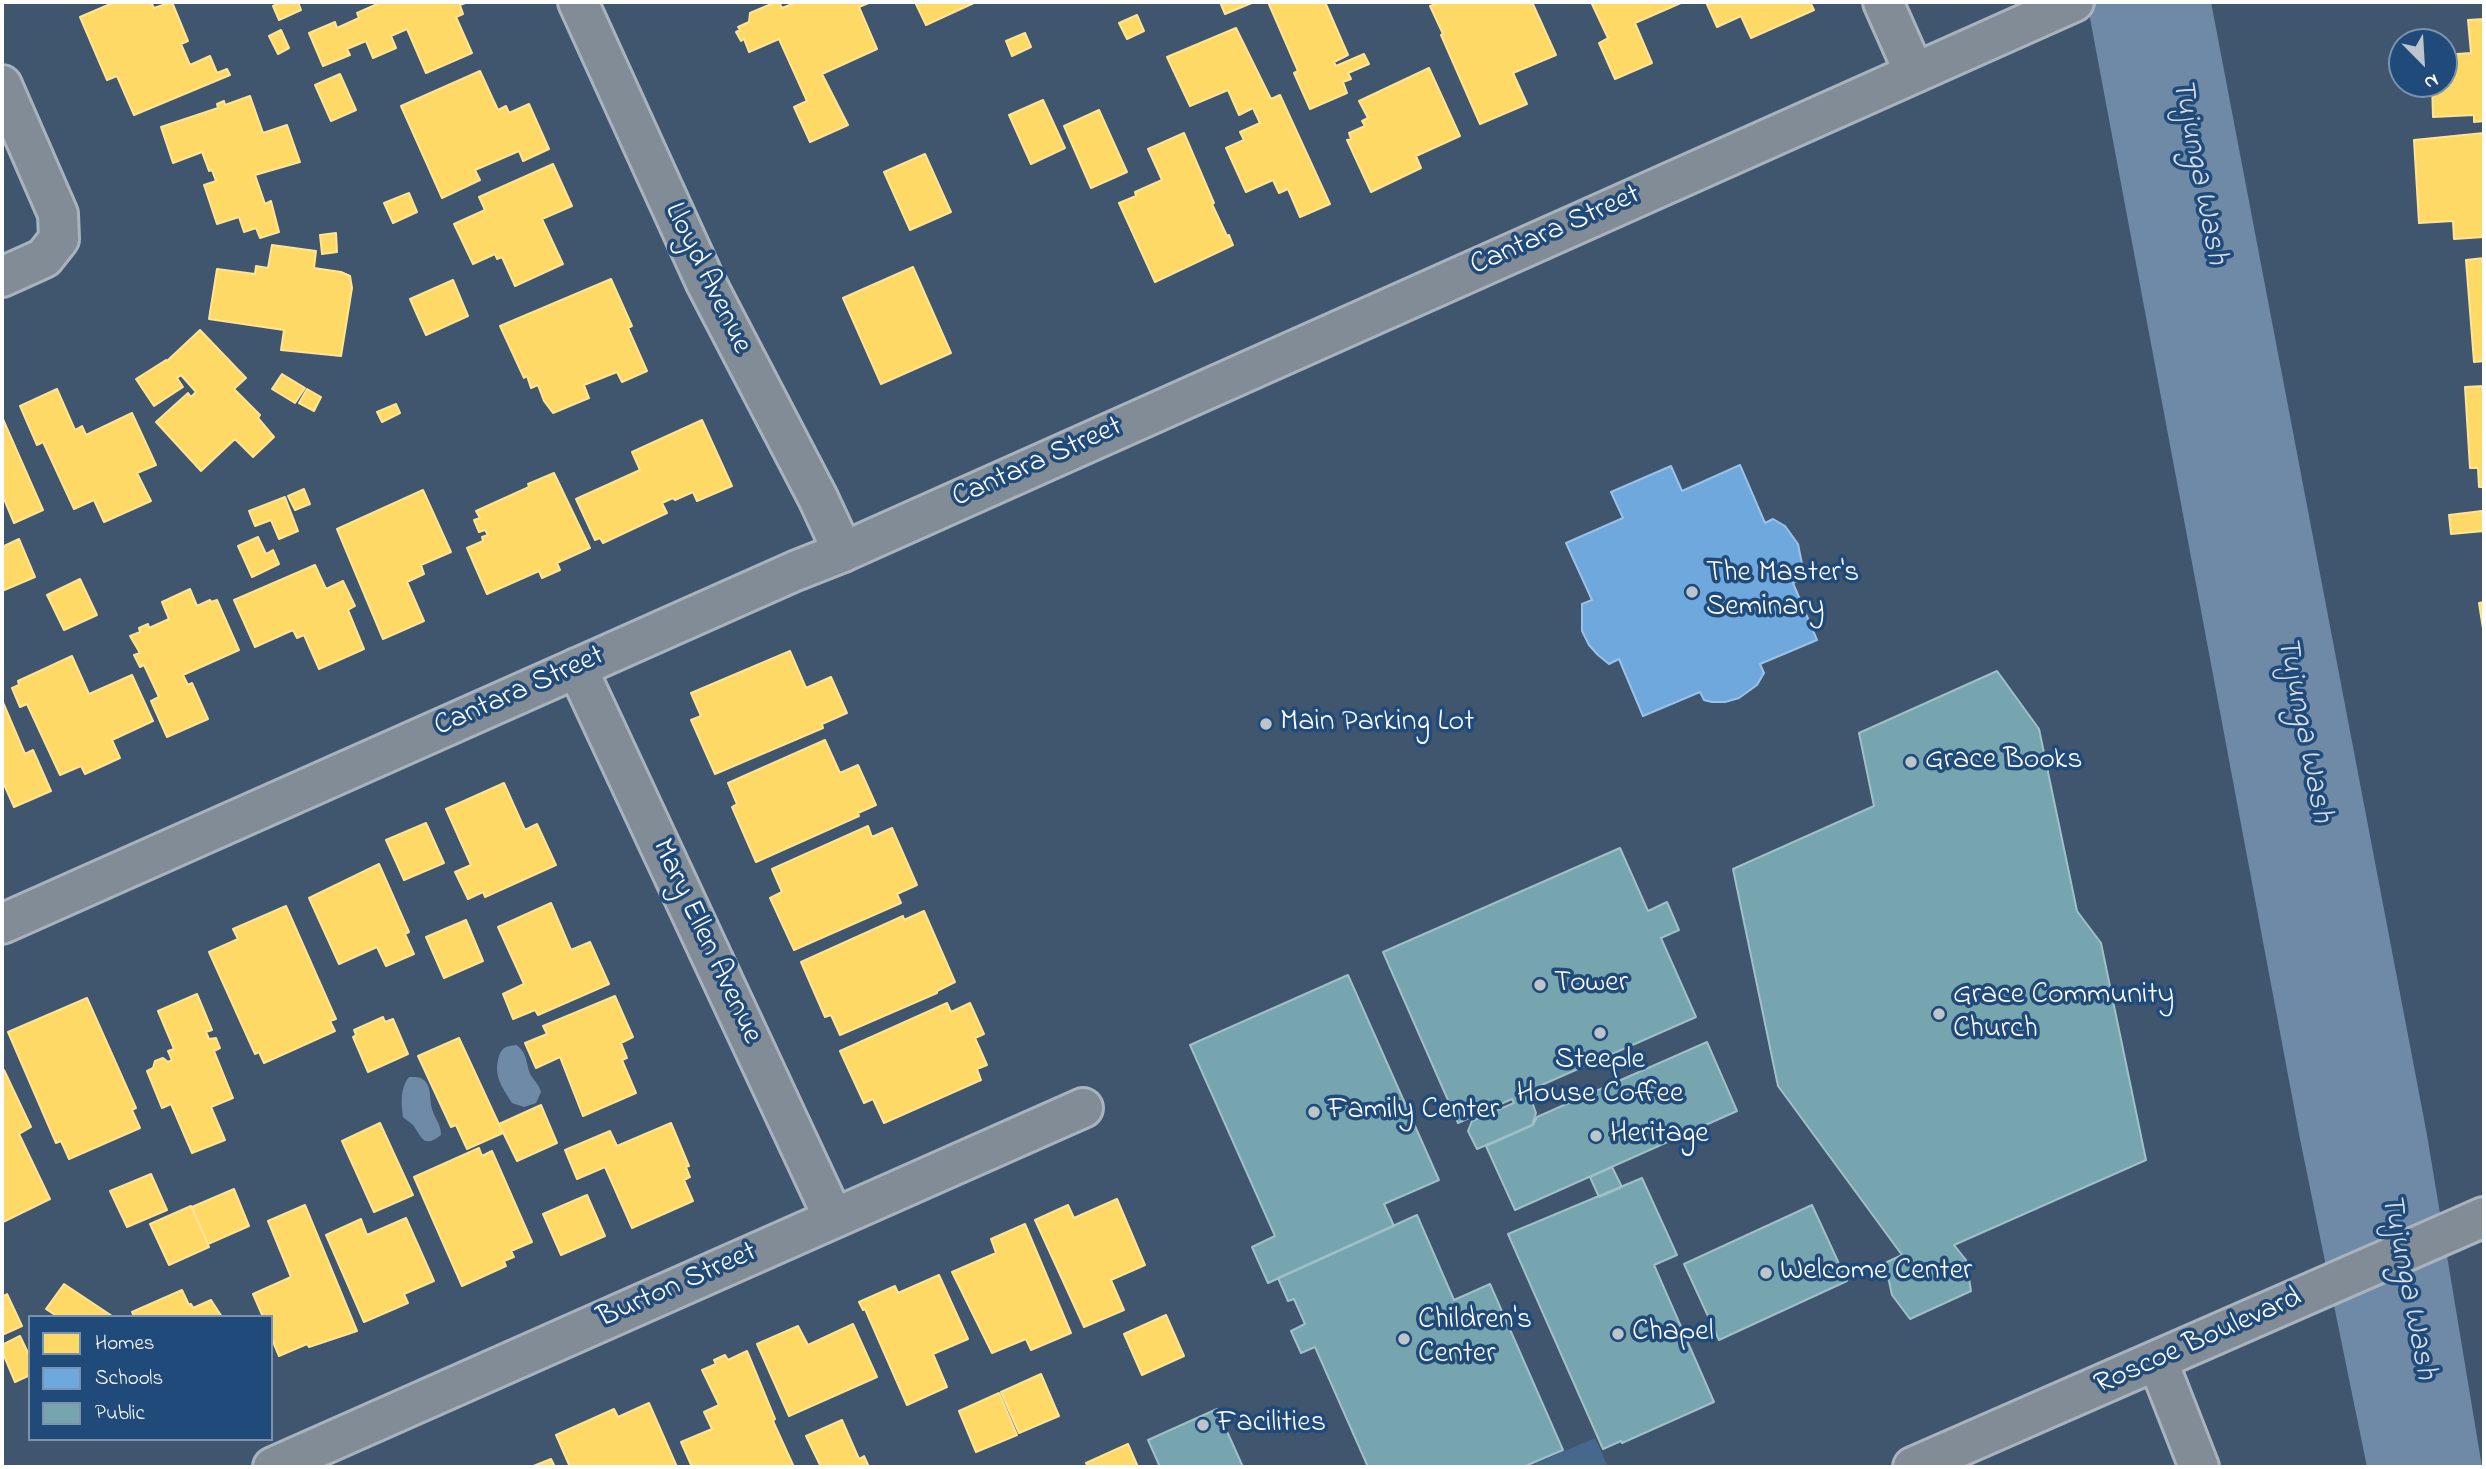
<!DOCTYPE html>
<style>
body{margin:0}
#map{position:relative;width:2486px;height:1469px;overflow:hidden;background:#40566e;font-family:"Indie Flower",sans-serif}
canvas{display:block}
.frame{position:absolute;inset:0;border:4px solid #fff;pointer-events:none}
.legend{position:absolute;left:28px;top:1315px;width:245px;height:126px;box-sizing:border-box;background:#1f4a7a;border:2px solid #7992af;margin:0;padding:9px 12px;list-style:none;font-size:21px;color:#fff}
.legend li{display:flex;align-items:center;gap:14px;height:35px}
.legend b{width:35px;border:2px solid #7992af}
.north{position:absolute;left:2388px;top:28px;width:70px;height:70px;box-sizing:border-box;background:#1f4a7a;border:2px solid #7992af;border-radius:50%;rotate:156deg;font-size:19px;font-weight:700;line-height:28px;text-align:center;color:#fff}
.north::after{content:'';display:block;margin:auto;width:24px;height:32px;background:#bcc4cc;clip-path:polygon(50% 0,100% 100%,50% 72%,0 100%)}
</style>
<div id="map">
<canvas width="2486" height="1469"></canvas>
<div class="frame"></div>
<ul class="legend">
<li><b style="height:19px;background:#ffd966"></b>Homes</li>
<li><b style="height:19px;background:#6fa8dc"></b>Schools</li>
<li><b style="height:19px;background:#76a5af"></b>Public</li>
</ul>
<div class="north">N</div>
</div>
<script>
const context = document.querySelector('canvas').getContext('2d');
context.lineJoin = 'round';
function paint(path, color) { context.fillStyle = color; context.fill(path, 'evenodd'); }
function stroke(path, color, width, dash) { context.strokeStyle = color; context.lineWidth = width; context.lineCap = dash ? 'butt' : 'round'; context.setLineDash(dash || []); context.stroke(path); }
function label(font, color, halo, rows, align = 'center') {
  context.font = font + ' "Indie Flower",sans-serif'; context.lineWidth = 7; context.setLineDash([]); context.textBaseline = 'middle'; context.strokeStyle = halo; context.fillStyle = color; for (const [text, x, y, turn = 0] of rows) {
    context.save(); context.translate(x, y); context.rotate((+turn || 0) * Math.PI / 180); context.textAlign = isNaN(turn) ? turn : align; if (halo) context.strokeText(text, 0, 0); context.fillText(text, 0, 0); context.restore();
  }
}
const green = new Path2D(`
 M 1595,1438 L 1608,1467 L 1528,1467 Z`);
const water = new Path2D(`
 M 2087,2 L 2211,2 L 2427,1135 L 2482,1467 L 2367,1467 L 2300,1139 Z
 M 516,1045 C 529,1053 525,1066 532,1077 C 536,1083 539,1085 541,1092 L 536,1103 L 524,1107 L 512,1103 C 502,1086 493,1077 499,1056 C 502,1047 507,1046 516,1045 Z
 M 409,1077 C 415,1077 420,1076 425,1081 C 432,1089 429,1100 432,1109 C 435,1119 441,1124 441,1135 C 423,1149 422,1137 413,1125 C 410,1122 406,1120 403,1117 C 401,1104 400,1088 409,1077 Z`);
const homes = new Path2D(`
 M 115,2 L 151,2 L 154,8 L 172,2 L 188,41 L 181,44 L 190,65 L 210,56 L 217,73 L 227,69 L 230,75 L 134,115 L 117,76 L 107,80 L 80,17 Z
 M 281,2 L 298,2 L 301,10 L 279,20 L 273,6 Z
 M 382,2 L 468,2 L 460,5 L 463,14 L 456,17 L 472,53 L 426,73 L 407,29 L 391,36 L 396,48 L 373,58 L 366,41 L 347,49 L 350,55 L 323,66 L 309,33 L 335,22 L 337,28 L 359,18 L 357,13 Z
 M 776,2 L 779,2 L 782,8 L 797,2 L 871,2 L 859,7 L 877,49 L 822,74 L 848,125 L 810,142 L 794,107 L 807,101 L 779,39 L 749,52 L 744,39 L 741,41 L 736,32 L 740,30 L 738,27 L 749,22 L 750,13 Z
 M 915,2 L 976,2 L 926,25 Z
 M 1220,2 L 1254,2 L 1225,14 Z
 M 1268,2 L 1325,2 L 1348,55 L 1334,62 L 1336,66 L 1364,54 L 1369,64 L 1348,73 L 1351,79 L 1343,82 L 1347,93 L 1310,109 L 1294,73 L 1298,71 Z
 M 1441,2 L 1532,2 L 1556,55 L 1513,73 L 1527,104 L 1480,124 L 1441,35 L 1443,34 L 1430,6 Z
 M 1591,2 L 1683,2 L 1635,23 L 1652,63 L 1615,79 L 1599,43 L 1608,38 Z
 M 1706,2 L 1810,2 L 1814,10 L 1751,38 L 1741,16 L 1717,27 Z
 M 1137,15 L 1144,31 L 1127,39 L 1119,23 Z
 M 2484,19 L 2484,121 L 2474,122 L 2474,115 L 2433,117 L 2432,84 L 2444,84 L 2444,55 L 2471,53 L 2468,20 Z
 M 1236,28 L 1271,99 L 1280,95 L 1330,204 L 1300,217 L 1288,189 L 1279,193 L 1273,180 L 1246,192 L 1226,148 L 1244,140 L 1240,132 L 1260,123 L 1253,108 L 1239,115 L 1228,90 L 1190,106 L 1167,57 Z
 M 281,30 L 289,48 L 278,54 L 269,36 Z
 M 1025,33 L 1031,47 L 1012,56 L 1006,41 Z
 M 1429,68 L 1460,136 L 1416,156 L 1421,168 L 1371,192 L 1347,140 L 1351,139 L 1349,133 L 1365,126 L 1362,121 L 1368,118 L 1359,101 Z
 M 480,71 L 498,110 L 506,106 L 509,113 L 529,104 L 549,149 L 523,161 L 519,151 L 475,170 L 480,180 L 442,198 L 401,106 Z
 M 340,74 L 356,110 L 331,121 L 315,85 Z
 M 250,96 L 263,133 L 287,125 L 300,162 L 255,175 L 265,204 L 271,201 L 279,232 L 260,238 L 256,228 L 244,232 L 239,217 L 217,224 L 204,185 L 216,181 L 212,170 L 209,171 L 202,152 L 173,163 L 161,127 L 218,108 L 217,104 L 224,101 L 225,105 Z
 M 1043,100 L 1065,148 L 1031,164 L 1009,115 Z
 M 1099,110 L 1127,172 L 1091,188 L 1064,126 Z
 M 1184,133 L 1214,203 L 1212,204 L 1227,236 L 1229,235 L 1233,245 L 1155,282 L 1119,203 L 1136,196 L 1135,192 L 1162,180 L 1148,149 Z
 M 2484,133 L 2484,237 L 2454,239 L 2453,221 L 2419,223 L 2414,140 Z
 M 925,154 L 951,212 L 910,230 L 884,172 Z
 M 553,164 L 572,206 L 542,219 L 563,264 L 515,286 L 502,257 L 497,259 L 495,254 L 473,264 L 454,224 L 485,210 L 479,197 Z
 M 409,193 L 417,212 L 393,223 L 384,203 Z
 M 336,233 L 337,252 L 322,254 L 320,235 Z
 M 272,245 L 316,251 L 314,268 L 341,272 L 350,276 L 352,288 L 341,356 L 281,350 L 284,330 L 209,319 L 217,269 L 255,274 L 256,266 L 268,268 Z
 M 2484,258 L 2484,361 L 2474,362 L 2466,260 Z
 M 913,267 L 951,353 L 881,384 L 843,298 Z
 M 611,279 L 632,326 L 628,328 L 647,371 L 622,382 L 617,372 L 584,385 L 589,398 L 553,413 L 544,401 L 538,385 L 531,388 L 527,376 L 524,378 L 500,326 Z
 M 453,280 L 468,316 L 426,335 L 410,299 Z
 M 200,330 L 246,378 L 234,389 L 260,415 L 258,418 L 274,437 L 253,457 L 235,439 L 201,471 L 156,422 L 188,393 L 191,397 L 196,392 L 181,375 L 177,378 L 183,387 L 154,406 L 136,379 L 166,360 L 167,361 Z
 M 282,374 L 305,388 L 295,403 L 272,389 Z
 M 2484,386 L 2484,487 L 2479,487 L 2478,468 L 2470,468 L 2465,387 Z
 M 57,389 L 75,430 L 82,426 L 86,435 L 132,413 L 156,465 L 137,473 L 151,501 L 104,522 L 94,500 L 74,509 L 43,442 L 37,445 L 20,406 Z
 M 307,389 L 321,397 L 314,411 L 299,403 Z
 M 396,404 L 400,413 L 382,422 L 377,412 Z
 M 2,417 L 43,510 L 14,523 L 2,494 Z
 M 702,420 L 732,486 L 697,501 L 693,492 L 675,500 L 673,498 L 662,503 L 667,513 L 603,543 L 600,538 L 595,540 L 576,499 L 640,470 L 632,452 Z
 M 554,473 L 590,548 L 557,563 L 560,570 L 542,578 L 539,571 L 487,594 L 467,548 L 483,541 L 482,537 L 488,535 L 485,530 L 479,532 L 474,520 L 480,518 L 476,511 L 529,487 L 528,484 Z
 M 304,489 L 310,504 L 295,510 L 288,496 Z
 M 423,490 L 451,552 L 421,565 L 424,574 L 407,582 L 424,621 L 383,639 L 337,529 Z
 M 285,497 L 298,531 L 279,539 L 271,520 L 255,526 L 249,511 Z
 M 2482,511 L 2484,531 L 2451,534 L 2449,515 Z
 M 258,537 L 266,554 L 273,550 L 279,564 L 252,577 L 238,546 Z
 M 19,539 L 35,577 L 2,591 L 2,547 Z
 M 315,565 L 326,589 L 343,581 L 355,606 L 348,610 L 364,649 L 319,669 L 304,635 L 297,638 L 293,630 L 255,647 L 234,600 Z
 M 80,579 L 97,615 L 64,630 L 47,595 Z
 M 190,589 L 197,606 L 210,600 L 211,602 L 217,600 L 239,650 L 183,675 L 188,685 L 192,683 L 208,719 L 167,737 L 151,701 L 159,697 L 144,665 L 140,667 L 134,655 L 140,653 L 130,636 L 140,632 L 139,628 L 148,624 L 149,628 L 169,619 L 162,602 Z
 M 2484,602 L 2484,635 L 2479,603 Z
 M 790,651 L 806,688 L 831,677 L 847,713 L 822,724 L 823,728 L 715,774 L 691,720 L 701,716 L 691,693 Z
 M 72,656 L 89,694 L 132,675 L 153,721 L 112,740 L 120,758 L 85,774 L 81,766 L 60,775 L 27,704 L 20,707 L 12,688 L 19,685 L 18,681 Z
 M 2,700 L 25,754 L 33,750 L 51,791 L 14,807 L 2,780 Z
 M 825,740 L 840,773 L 858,765 L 876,805 L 858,813 L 859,816 L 756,862 L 732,807 L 737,804 L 728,783 Z
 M 504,783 L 525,830 L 537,824 L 556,865 L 485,897 L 483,892 L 468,899 L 455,872 L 471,865 L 446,809 Z
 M 426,823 L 444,863 L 404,880 L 386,840 Z
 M 868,826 L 872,837 L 892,828 L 917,885 L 897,894 L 901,903 L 794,950 L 770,898 L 782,892 L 772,869 Z
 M 379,864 L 409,932 L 405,934 L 414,954 L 386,966 L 377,947 L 339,964 L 309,898 Z
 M 551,903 L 571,950 L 590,942 L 609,984 L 538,1015 L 535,1010 L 513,1019 L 503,994 L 524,984 L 498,927 Z
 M 286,906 L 336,1019 L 330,1021 L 335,1031 L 264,1063 L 259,1052 L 255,1054 L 209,952 L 238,939 L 233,929 Z
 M 924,911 L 955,982 L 937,991 L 937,993 L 840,1035 L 831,1015 L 825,1017 L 801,962 L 903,916 L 904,920 Z
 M 466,920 L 483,961 L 444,978 L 426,937 Z
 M 197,994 L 212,1030 L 206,1032 L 209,1039 L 216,1038 L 220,1048 L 214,1051 L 233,1098 L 211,1107 L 225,1140 L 192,1153 L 171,1104 L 162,1108 L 147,1071 L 153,1068 L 155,1061 L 163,1058 L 168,1062 L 172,1060 L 168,1051 L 174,1049 L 158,1011 Z
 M 615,996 L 633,1037 L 621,1043 L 627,1058 L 622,1060 L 636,1093 L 583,1116 L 560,1057 L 536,1068 L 525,1043 L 547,1034 L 543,1026 Z
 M 87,998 L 136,1108 L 132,1110 L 140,1128 L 69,1159 L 61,1141 L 56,1143 L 8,1032 Z
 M 947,1003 L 951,1012 L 970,1003 L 984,1034 L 975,1038 L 987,1065 L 977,1069 L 981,1080 L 884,1123 L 873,1099 L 864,1103 L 840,1051 Z
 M 383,1017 L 385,1022 L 393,1019 L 408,1054 L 368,1072 L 353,1037 L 356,1035 L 354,1030 Z
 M 459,1038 L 503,1133 L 467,1149 L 456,1125 L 451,1127 L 418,1056 Z
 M 4,1070 L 31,1127 L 19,1134 L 50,1199 L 3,1222 L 2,1071 Z
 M 541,1105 L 557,1143 L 517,1161 L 499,1124 Z
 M 380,1123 L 413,1195 L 374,1212 L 342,1141 Z
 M 671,1123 L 689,1166 L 686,1167 L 690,1177 L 684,1180 L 693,1201 L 632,1228 L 605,1167 L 577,1179 L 565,1150 L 610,1131 L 617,1146 Z
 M 479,1148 L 482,1156 L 492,1151 L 532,1242 L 511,1251 L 514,1257 L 504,1261 L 506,1266 L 462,1286 L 414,1177 Z
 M 151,1174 L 167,1210 L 127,1227 L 110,1191 Z
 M 234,1189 L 249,1226 L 208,1244 L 192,1207 Z
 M 587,1195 L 605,1236 L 561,1255 L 543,1214 Z
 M 1117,1199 L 1145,1265 L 1111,1280 L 1124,1310 L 1084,1327 L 1035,1220 L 1068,1205 L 1074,1218 Z
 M 305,1205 L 357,1331 L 309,1347 L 307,1344 L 279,1356 L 271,1337 L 271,1317 L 263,1317 L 253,1294 L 291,1277 L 268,1221 Z
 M 191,1206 L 209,1247 L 169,1265 L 150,1224 Z
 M 406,1218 L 434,1281 L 404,1294 L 408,1303 L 364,1322 L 326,1235 L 361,1219 L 367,1235 Z
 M 1025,1224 L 1071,1333 L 1031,1350 L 1026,1339 L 992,1353 L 952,1272 L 996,1253 L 991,1239 Z
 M 939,1275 L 968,1339 L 933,1354 L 947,1387 L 907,1405 L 865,1309 L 863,1310 L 859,1302 L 895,1286 L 898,1293 Z
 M 64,1284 L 112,1316 L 112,1317 L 58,1317 L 46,1309 Z
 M 182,1290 L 189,1305 L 191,1304 L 193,1308 L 211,1300 L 222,1317 L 134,1317 L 132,1312 Z
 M 7,1294 L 22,1326 L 2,1335 L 2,1297 Z
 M 1166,1315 L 1184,1356 L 1142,1375 L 1124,1334 Z
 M 853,1324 L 877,1377 L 789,1416 L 757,1344 L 798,1326 L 808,1345 Z
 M 20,1336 L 30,1357 L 30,1375 L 15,1382 L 2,1351 L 2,1345 Z
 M 747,1351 L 775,1419 L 773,1421 L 794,1467 L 692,1467 L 681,1442 L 712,1429 L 704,1412 L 719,1405 L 702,1370 L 716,1364 L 714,1360 L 725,1355 L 728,1360 Z
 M 1041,1374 L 1059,1416 L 1019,1433 L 1001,1392 Z
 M 999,1393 L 1017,1435 L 976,1452 L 959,1411 Z
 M 649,1403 L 677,1467 L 570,1467 L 556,1435 L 614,1409 L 618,1417 Z
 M 842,1420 L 859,1459 L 864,1456 L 869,1467 L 821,1467 L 806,1436 Z
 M 1128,1444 L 1138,1467 L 1088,1467 L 1086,1463 Z
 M 551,1459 L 555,1467 L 531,1467 Z`);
const schools = new Path2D(`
 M 1740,465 L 1765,523 L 1773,519 L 1785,526 L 1798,544 L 1802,564 L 1801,579 L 1793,583 L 1817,640 L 1760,664 L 1764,673 L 1757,685 L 1739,698 L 1725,702 L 1712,702 L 1704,700 L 1700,692 L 1643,716 L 1619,659 L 1609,664 L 1598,655 L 1589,645 L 1582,631 L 1582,604 L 1592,600 L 1566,543 L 1623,518 L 1611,492 L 1671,466 L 1682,491 Z`);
const public = new Path2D(`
 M 1997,671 L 2039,729 L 2077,911 L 2101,943 L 2146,1160 L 1954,1245 L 1966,1260 L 1971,1291 L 1910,1319 L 1892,1295 L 1885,1263 L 1902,1255 L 1778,1086 L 1733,869 L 1874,806 L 1859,733 Z
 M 1620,848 L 1648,911 L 1667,902 L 1679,930 L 1661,938 L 1696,1017 L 1528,1091 L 1536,1113 L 1532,1125 L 1477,1149 L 1468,1131 L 1472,1121 L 1514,1103 L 1512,1099 L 1458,1123 L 1383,952 Z
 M 1348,975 L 1439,1180 L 1384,1204 L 1394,1226 L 1268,1283 L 1252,1247 L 1275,1236 L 1190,1045 Z
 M 1707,1042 L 1737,1111 L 1515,1210 L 1486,1146 L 1533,1125 L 1537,1117 Z
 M 1612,1167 L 1622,1187 L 1599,1197 L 1590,1177 Z
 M 1642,1178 L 1677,1255 L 1654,1265 L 1714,1402 L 1622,1443 L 1621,1441 L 1603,1449 L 1508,1234 Z
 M 1812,1205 L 1847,1281 L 1719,1340 L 1684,1264 Z
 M 1417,1215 L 1454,1300 L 1490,1284 L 1563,1450 L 1523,1467 L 1368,1467 L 1315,1347 L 1301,1353 L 1291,1331 L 1305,1324 L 1294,1299 L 1288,1301 L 1278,1278 Z
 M 1217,1409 L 1243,1467 L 1160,1467 L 1148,1440 Z`);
const minor = new Path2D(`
 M 578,2 L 705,281 L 818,498 L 843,552
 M 1883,2 L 1914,72
 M 2,85 L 58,214 L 59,239 L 44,258 L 2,277
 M 577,668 L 833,1217
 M 2158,1362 L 2199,1467
 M 273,1467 L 1083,1108`);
const tertiary = new Path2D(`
 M 2,924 L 795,571 L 843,552 L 2074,2`);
const primary = new Path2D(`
 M 1913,1467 L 2484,1217`);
const markers = [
 [1692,592,7,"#bcc4cc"],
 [1266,724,7,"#bcc4cc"],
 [1911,762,7,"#bcc4cc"],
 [1540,985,7,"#bcc4cc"],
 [1939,1014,7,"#bcc4cc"],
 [1600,1033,7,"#bcc4cc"],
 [1314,1112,7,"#bcc4cc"],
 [1596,1136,7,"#bcc4cc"],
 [1766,1273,7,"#bcc4cc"],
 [1618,1334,7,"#bcc4cc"],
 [1404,1339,7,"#bcc4cc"],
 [1203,1425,7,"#bcc4cc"]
];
const streetNames = [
 ["Cantara Street",1556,232,-24],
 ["Lloyd Avenue",706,279,64],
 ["Cantara Street",1038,464,-24],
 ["Cantara Street",520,693,-24],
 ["Mary Ellen Avenue",705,942,65],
 ["Burton Street",678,1287,-24],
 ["Roscoe Boulevard",2199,1343,-24]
];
const poiNames = [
 ["The Master's",1706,575],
 ["Seminary",1706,609],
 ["Main Parking Lot",1280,724],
 ["Grace Books",1925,762],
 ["Tower",1554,985],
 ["Grace Community",1953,997],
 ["Church",1953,1031],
 ["Steeple",1600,1062,"center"],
 ["House Coffee",1600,1096,"center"],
 ["Family Center",1328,1112],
 ["Heritage",1610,1136],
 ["Welcome Center",1780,1273],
 ["Children's",1418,1322],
 ["Center",1418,1356],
 ["Chapel",1632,1334],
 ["Facilities",1217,1425]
];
const waterNames = [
 ["Tujunga Wash",2197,172,79],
 ["Tujunga Wash",2302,730,79],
 ["Tujunga Wash",2406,1287,79]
];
paint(green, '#47688d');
paint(water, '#6f8aa7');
paint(homes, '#ffd966');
stroke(homes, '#ffe494', 2);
paint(schools, '#6fa8dc');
stroke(schools, '#9ac2e6', 2);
paint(public, '#76a5af');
stroke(public, '#9fc0c7', 2);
stroke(minor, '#a9b3be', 44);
stroke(tertiary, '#a9b3be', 44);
stroke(primary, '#a9b3be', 44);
stroke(minor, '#818c97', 38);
stroke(tertiary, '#818c97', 38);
stroke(primary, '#818c97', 38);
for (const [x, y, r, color] of markers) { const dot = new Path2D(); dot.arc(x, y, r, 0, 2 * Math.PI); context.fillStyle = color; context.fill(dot); stroke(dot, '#1f4a7a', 2.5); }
label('30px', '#fff', '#1f4a7a', streetNames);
label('30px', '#fff', '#1f4a7a', poiNames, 'left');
label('italic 32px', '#d5dde6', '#1f4a7a', waterNames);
</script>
